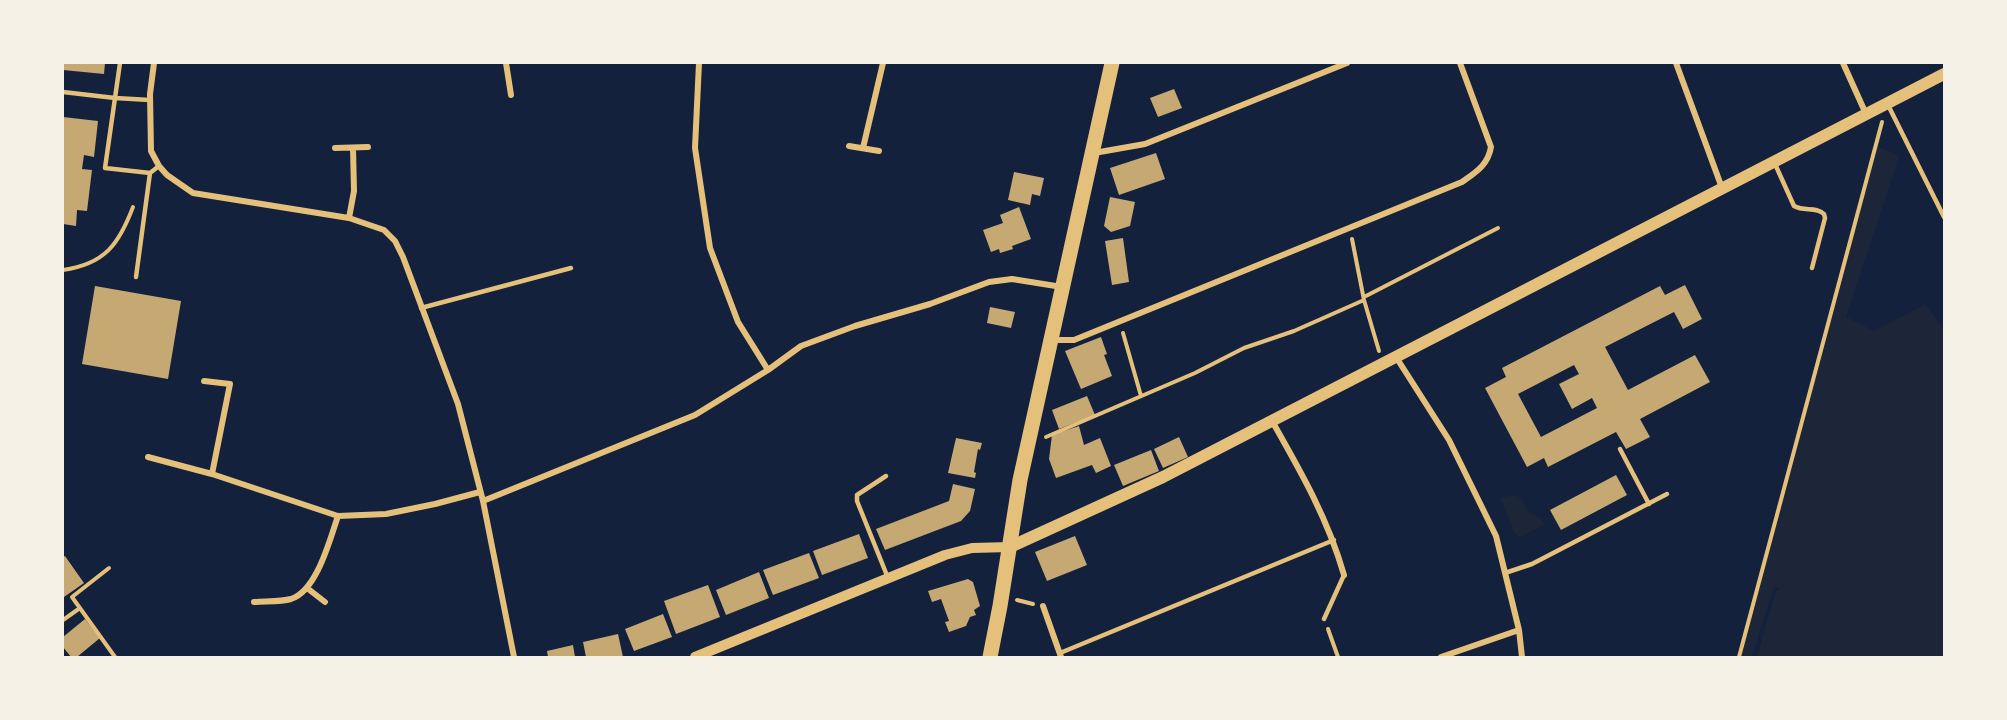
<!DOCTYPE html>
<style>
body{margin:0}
#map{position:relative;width:2007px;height:720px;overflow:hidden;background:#14213d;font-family:"Archivo Narrow",sans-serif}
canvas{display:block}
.frame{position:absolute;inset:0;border:64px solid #f6f1e7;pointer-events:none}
</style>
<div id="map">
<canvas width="2007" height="720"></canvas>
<div class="frame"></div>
</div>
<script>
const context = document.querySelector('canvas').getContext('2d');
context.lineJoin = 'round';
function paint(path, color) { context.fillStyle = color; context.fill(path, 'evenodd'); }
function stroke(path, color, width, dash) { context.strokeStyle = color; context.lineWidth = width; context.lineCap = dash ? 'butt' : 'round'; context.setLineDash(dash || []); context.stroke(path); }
const green = new Path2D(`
 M 1877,146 L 1899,156 L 1846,317 L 1874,331 L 1925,304 L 1944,330 L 1944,657 L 1757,657 L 1776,591 L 1779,589 L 1774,586 L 1752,657 L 1737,657 Z
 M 1514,495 L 1521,498 L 1526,510 L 1541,519 L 1545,524 L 1521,537 L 1515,534 L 1500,498 Z`);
const building = new Path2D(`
 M 63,63 L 105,63 L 104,74 L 63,70 Z
 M 1174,89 L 1182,108 L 1158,117 L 1150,98 Z
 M 63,117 L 98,121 L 94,157 L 84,155 L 82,169 L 92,170 L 87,211 L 77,210 L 76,226 L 63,224 Z
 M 1156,153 L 1165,179 L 1119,195 L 1110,168 Z
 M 1014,172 L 1044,178 L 1040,196 L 1032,194 L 1030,205 L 1008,200 Z
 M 1110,197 L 1135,202 L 1130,226 L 1111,232 L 1104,226 Z
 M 1019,207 L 1031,239 L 1012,246 L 1013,249 L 1000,253 L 999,249 L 991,252 L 983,230 L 1003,223 L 1000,215 Z
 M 1123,238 L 1129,282 L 1112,285 L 1105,241 Z
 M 1685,285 L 1702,319 L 1683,329 L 1674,312 L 1605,347 L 1628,390 L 1695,355 L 1710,382 L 1640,419 L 1650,437 L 1626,449 L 1616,432 L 1548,467 L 1544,458 L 1527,467 L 1485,388 L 1506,377 L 1502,368 L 1660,286 L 1665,295 ZM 1574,365 L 1579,374 L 1559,384 L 1572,409 L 1592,398 L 1597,408 L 1541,437 L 1518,394 Z
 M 95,286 L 181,301 L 168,379 L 82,364 Z
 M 990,307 L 1015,312 L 1011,328 L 987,323 Z
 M 1101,337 L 1107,354 L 1104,355 L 1112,376 L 1081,389 L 1065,351 Z
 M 1087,396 L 1095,415 L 1059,429 L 1052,410 Z
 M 1079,426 L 1084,445 L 1100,438 L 1111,466 L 1096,473 L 1092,465 L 1056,478 L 1049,459 L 1052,435 Z
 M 1179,437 L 1188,457 L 1163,468 L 1154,449 Z
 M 956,438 L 982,443 L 980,450 L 978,449 L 974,472 L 976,473 L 975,478 L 948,473 Z
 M 1151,450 L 1159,471 L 1123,486 L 1114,465 Z
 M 1616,475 L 1627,495 L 1561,530 L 1550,510 Z
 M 953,484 L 975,489 L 970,511 L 961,521 L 885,550 L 876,529 L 949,501 Z
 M 859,534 L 868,558 L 822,575 L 813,551 Z
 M 1075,536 L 1087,565 L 1047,581 L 1035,552 Z
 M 809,553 L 819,578 L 773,595 L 763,570 Z
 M 65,556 L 84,583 L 64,597 L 63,557 Z
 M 759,572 L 769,598 L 726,615 L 716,590 Z
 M 968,579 L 973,582 L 980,606 L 974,610 L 976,615 L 970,617 L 966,626 L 949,632 L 945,622 L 949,621 L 941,599 L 932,602 L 928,591 Z
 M 708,585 L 720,617 L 676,634 L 664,601 Z
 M 663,614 L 672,637 L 634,651 L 625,629 Z
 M 85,619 L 100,638 L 77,657 L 71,657 L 63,647 L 63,637 Z
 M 618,634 L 623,657 L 586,657 L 583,642 Z
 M 573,645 L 575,657 L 548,657 L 547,651 Z`);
const path = new Path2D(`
 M 1352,239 L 1364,300 L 1379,351
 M 63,270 C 105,264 119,244 133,207
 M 1364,297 L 1498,228
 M 1123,333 L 1141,396
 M 1046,437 L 1195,373 L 1244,348 L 1294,331 L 1364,300
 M 109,568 L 72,597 L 115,657
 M 1017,600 L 1033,604
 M 63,620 L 80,608
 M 1328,629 L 1338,657
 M 1739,657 L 1882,122`);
const service = new Path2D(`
 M 120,63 L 105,168 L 150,173
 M 63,92 L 115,98 L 150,100
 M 1887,103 L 1944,217
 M 1775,164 L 1794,206 C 1804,212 1816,206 1824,214 L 1825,218 L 1812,268
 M 136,277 L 150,173 L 159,166
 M 421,308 L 571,268
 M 1620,449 L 1649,504
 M 886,476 L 857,495 L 857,501 L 888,578
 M 1505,573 L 1532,564 L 1667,494
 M 1324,619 L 1344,575
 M 1060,653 L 1334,540`);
const minor = new Path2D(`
 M 154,63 L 150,94 L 151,151 L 159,166 L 167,175 L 193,193 L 349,218 L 384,230 L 395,241 L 403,257 L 458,404 L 483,501 L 514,657
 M 506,63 L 511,95
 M 699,63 L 695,148 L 710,248 L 738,322 L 768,370
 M 1676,63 L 1722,188
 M 1843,63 L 1866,114
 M 849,146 L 879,151
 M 335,148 L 368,147
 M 863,148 L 883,63
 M 1094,153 L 1145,144 L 1347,63
 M 349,218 L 354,191 L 353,148
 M 1052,340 L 1074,340 L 1462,182 C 1476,172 1488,165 1491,147 L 1460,63
 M 1396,357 L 1449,440 L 1496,536 L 1519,630 L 1522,657
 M 204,381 L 230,384 L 212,474
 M 1272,421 C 1301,472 1328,519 1344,575
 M 148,457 L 212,474 L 338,516 L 386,514 L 435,504 L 480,492
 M 483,501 L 695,415 L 768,370 L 801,346 L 855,326 L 930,304 L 989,282 L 1012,279 L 1062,287
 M 307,588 L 325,602
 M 254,602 C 266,601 280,602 291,599 C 317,591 330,539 338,516
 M 1043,606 L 1061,657
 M 1441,657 L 1519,630`);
const tertiary = new Path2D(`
 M 695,657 L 945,555 L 972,548 L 1010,547`);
const secondary = new Path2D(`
 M 1010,547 L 1163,477 L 1944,74`);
const primary = new Path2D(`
 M 990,657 L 1000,606 L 1020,480 L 1112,63`);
paint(green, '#1d2539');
paint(building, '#c6a872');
stroke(path, '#e5c07b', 4);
stroke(service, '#e5c07b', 4.5);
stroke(minor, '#e5c07b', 6);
stroke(tertiary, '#e5c07b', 10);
stroke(secondary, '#e5c07b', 12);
stroke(primary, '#e5c07b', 15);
</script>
